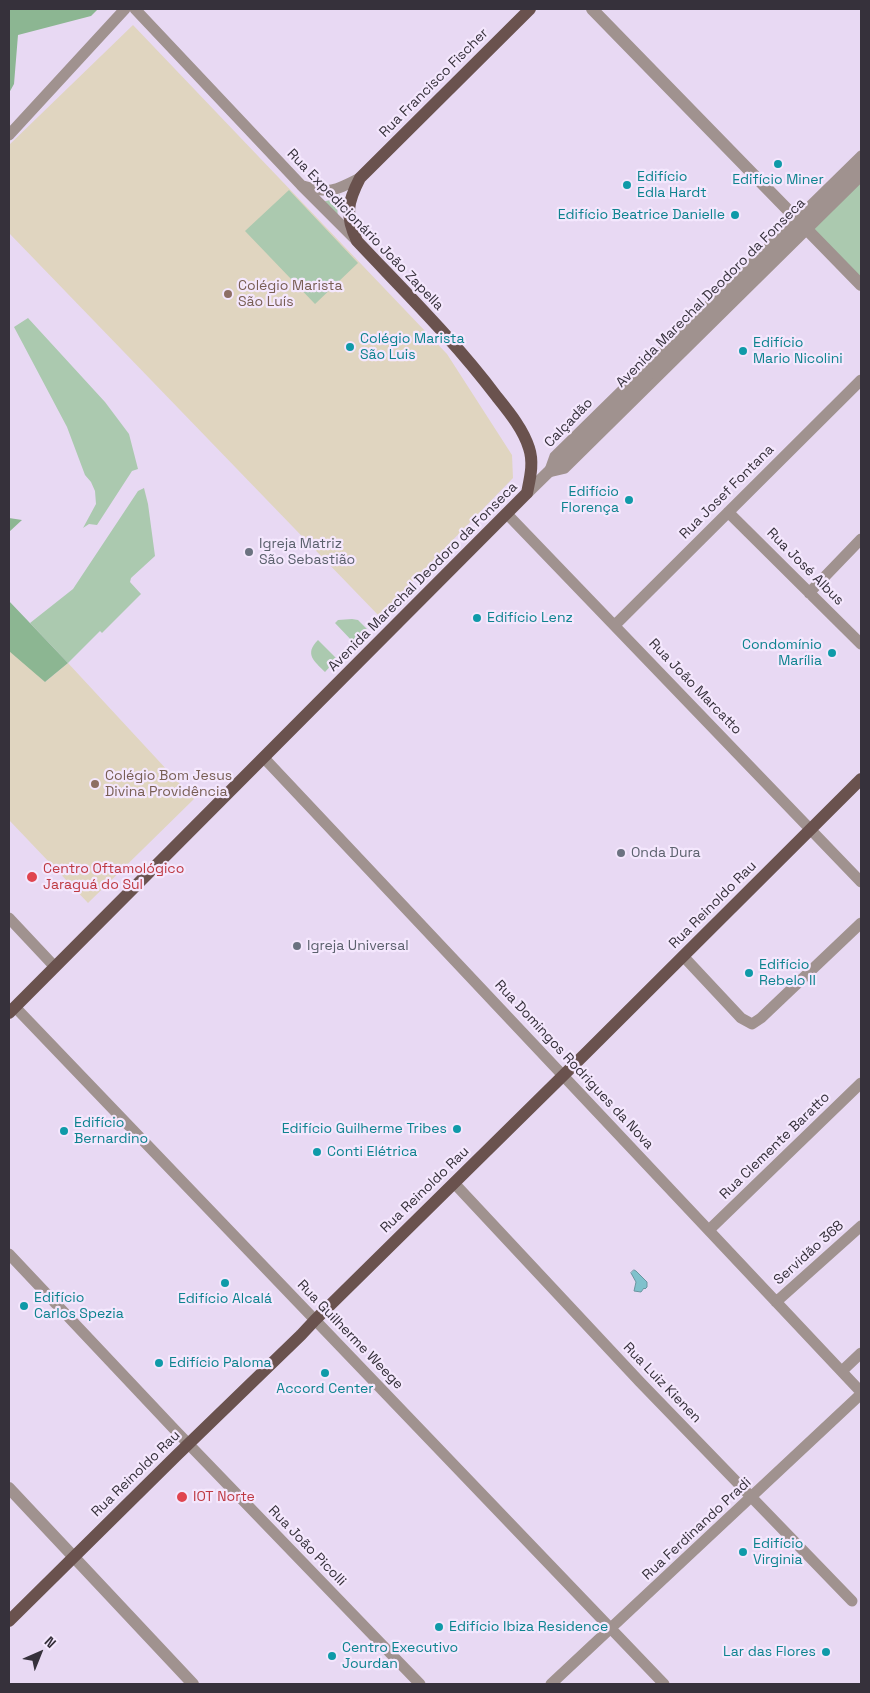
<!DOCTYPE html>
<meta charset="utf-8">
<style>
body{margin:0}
#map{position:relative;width:870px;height:1693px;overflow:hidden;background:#e8d9f3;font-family:"Space Grotesk",sans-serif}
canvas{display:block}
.frame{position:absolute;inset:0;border:10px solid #36313b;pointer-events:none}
.north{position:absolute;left:15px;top:1628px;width:50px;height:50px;-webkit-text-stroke:4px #f4e7fd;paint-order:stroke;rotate:44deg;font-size:14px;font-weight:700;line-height:20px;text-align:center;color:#36313b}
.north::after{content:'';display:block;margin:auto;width:18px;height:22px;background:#36313b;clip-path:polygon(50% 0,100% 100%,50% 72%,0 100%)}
</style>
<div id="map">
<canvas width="870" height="1693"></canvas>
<div class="frame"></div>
<div class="north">N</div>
</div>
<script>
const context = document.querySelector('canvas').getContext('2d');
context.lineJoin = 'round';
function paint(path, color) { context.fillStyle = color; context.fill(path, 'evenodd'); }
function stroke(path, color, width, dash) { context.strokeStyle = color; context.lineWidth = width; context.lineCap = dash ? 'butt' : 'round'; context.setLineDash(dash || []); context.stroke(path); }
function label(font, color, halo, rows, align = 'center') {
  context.font = font + ' "Space Grotesk",sans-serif'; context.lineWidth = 4.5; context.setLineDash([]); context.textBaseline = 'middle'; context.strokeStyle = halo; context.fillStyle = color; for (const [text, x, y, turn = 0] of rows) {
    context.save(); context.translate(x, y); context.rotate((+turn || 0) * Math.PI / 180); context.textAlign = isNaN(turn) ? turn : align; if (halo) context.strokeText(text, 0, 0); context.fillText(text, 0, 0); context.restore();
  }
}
const education = new Path2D(`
 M 133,25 L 447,354 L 512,455 L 513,478 L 379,616 L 9,233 L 9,145 Z
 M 9,644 L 45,682 L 68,663 L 194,799 L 88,903 L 9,820 Z`);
const green = new Path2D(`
 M 861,179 L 861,280 L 811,229 Z
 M 289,190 L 358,263 L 315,304 L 245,231 Z
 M 340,194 L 337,206 L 338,218 L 321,202 L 331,200 Z
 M 28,318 L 105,402 L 129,434 L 138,469 L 132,471 L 97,525 L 89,524 L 83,528 L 96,504 L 95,491 L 91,482 L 85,475 L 67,427 L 14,327 Z
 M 144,488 L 148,504 L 155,556 L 131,578 L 130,582 L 141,594 L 102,633 L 100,631 L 68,663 L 30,623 L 73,589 L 138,491 Z
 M 352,619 L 358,620 L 367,629 L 354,643 L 335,623 L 338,620 Z
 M 318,640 L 337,659 L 325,672 C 314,661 304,654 318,640 Z`);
const forest = new Path2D(`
 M 9,9 L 98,9 L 91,16 L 18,35 L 14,84 L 9,93 Z
 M 9,518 L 22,520 L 9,532 Z
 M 9,601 L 68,663 L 45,682 L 9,651 Z`);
const water = new Path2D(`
 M 634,1270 L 636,1271 L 647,1282 L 647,1287 L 645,1289 L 644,1288 L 641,1292 L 634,1291 L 636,1282 L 631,1273 Z`);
const pedestrian = new Path2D(`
 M 549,470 L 554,456 L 861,155
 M 548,473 L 565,469 L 861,177`);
const minor = new Path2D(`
 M 135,9 L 301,185 L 357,241
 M 9,135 L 125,9
 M 303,186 C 330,194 335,191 360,178
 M 728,512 L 861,644
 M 507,514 L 861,882
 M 809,593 L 861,539
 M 615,625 L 861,380
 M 264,758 L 861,1392
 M 9,918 L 55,967
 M 683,956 L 741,1018 L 752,1024 L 761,1018 L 861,923
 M 15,1007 L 664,1684
 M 454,1183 L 640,1382 L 852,1601
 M 709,1230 L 861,1083
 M 9,1254 L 175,1430 L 420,1684
 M 776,1302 L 861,1226
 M 842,1371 L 861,1353
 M 551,1684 L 861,1394`);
const tertiary = new Path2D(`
 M 592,9 L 861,285
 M 527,493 L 861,166
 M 9,1488 L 193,1684`);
const primary = new Path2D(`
 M 9,1013 L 527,493 C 530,478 534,463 529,448 C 523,429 509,412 497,397 C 455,341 405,292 357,241 C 345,215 347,203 360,178 L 530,9
 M 9,1621 L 176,1456 L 301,1335 L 315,1320 L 586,1053 L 861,779`);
const markers = [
 [778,164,5,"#0f9aa8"],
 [627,185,5,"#0f9aa8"],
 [735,215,5,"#0f9aa8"],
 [228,294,5,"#8d6e63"],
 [350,347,5,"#0f9aa8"],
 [743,351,5,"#0f9aa8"],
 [629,500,5,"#0f9aa8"],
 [249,552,5,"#6b7280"],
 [477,618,5,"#0f9aa8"],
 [832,653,5,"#0f9aa8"],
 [95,784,5,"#8d6e63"],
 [621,853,5,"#6b7280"],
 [32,877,6,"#e0444e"],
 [297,946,5,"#6b7280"],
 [749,973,5,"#0f9aa8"],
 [457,1129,5,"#0f9aa8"],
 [64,1131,5,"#0f9aa8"],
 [317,1152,5,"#0f9aa8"],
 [225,1283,5,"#0f9aa8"],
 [24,1306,5,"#0f9aa8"],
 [159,1363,5,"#0f9aa8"],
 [325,1373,5,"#0f9aa8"],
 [182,1497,6,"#e0444e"],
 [743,1552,5,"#0f9aa8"],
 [439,1627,5,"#0f9aa8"],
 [826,1652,5,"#0f9aa8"],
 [332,1656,5,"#0f9aa8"]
];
const streetNames = [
 ["Rua Francisco Fischer",434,83,-45],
 ["Rua Expedicionário João Zapella",365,230,46],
 ["Avenida Marechal Deodoro da Fonseca",711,293,-45],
 ["Calçadão",569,423,-46],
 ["Rua Josef Fontana",727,492,-45],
 ["Rua José Albus",805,567,45],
 ["Avenida Marechal Deodoro da Fonseca",423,577,-45],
 ["Rua João Marcatto",695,687,46],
 ["Rua Reinoldo Rau",713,905,-45],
 ["Rua Domingos Rodrigues da Nova",574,1065,47],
 ["Rua Clemente Baratto",775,1146,-44],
 ["Rua Reinoldo Rau",425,1190,-44],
 ["Servidão 368",809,1253,-42],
 ["Rua Guilherme Weege",350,1335,46],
 ["Rua Luiz Kienen",662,1383,46],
 ["Rua Reinoldo Rau",136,1474,-44],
 ["Rua Ferdinando Pradi",697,1529,-43],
 ["Rua João Picolli",307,1546,46]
];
const cultureNames = [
 ["Edifício",637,177],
 ["Edla Hardt",637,193],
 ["Edifício Miner",778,180,"center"],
 ["Edifício Beatrice Danielle",725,215,"right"],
 ["Colégio Marista",360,339],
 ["São Luis",360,355],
 ["Edifício",753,343],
 ["Mario Nicolini",753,359],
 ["Edifício",619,492,"right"],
 ["Florença",619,508,"right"],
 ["Edifício Lenz",487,618],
 ["Condomínio",822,645,"right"],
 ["Marília",822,661,"right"],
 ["Edifício",759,965],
 ["Rebelo II",759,981],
 ["Edifício",74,1123],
 ["Bernardino",74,1139],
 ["Edifício Guilherme Tribes",447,1129,"right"],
 ["Conti Elétrica",327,1152],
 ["Edifício",34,1298],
 ["Carlos Spezia",34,1314],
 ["Edifício Alcalá",225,1299,"center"],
 ["Edifício Paloma",169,1363],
 ["Accord Center",325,1389,"center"],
 ["Edifício",753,1544],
 ["Virginia",753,1560],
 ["Edifício Ibiza Residence",449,1627],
 ["Centro Executivo",342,1648],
 ["Jourdan",342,1664],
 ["Lar das Flores",816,1652,"right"]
];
const educationNames = [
 ["Colégio Marista",238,286],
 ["São Luís",238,302],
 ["Colégio Bom Jesus",105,776],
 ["Divina Providência",105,792]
];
const worshipNames = [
 ["Igreja Matriz",259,544],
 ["São Sebastião",259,560],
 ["Onda Dura",631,853],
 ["Igreja Universal",307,946]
];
const healthNames = [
 ["Centro Oftamológico",43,869],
 ["Jaraguá do Sul",43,885],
 ["IOT Norte",193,1497]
];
paint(education, '#e0d5c0');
paint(green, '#abc9af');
paint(forest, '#8cb692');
paint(water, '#80c1cc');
stroke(water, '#6a96a0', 1);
stroke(pedestrian, '#a0928f', 9);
stroke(minor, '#a0928f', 11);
stroke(tertiary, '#a0928f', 12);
stroke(primary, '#6a524e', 12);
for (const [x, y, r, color] of markers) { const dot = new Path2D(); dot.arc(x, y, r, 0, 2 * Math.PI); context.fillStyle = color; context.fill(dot); stroke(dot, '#f4e7fd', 2); }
label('14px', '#36313b', '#f4e7fd', streetNames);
label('14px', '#0d838f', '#f4e7fd', cultureNames, 'left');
label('14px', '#785e54', '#f4e7fd', educationNames, 'left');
label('14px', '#5b616d', '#f4e7fd', worshipNames, 'left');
label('14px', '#be3a42', '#f4e7fd', healthNames, 'left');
</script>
